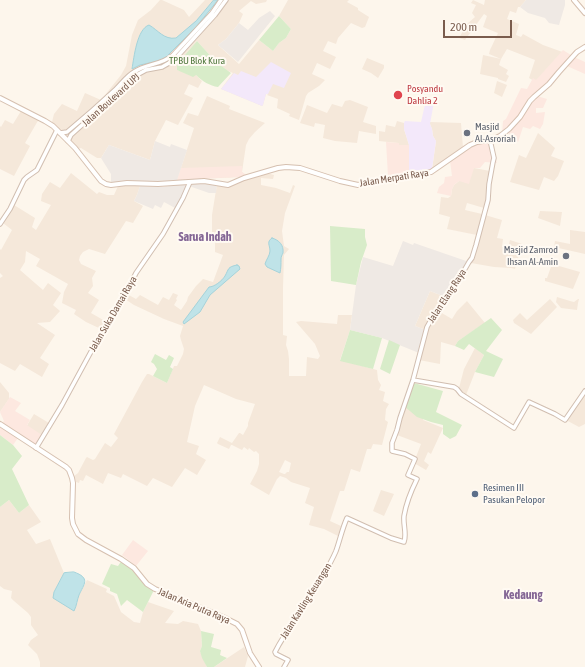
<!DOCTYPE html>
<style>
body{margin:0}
#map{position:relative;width:585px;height:667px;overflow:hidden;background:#fdf6ec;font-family:"Asap Condensed",sans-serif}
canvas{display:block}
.scale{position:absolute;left:443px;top:20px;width:69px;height:18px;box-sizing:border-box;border:2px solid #7a5c4d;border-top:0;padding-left:5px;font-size:12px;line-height:14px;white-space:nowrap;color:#7a5c4d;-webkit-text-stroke:3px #fffaf3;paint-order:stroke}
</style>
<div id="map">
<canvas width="585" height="667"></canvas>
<div class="scale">200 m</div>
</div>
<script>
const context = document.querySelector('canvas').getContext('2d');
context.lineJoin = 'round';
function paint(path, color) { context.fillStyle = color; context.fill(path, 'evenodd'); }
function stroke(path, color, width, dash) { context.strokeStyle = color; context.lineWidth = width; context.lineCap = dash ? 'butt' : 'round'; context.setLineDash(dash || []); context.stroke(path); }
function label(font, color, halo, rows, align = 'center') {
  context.font = font + ' "Asap Condensed",sans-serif'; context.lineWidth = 4; context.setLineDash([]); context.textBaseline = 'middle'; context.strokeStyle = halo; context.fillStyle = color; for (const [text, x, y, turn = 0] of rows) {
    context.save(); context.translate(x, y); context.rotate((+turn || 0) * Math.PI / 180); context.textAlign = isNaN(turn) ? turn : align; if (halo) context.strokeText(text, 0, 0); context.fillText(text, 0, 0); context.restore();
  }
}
const residential = new Path2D(`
 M 160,0 L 162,0 L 184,10 L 189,17 L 205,0 L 267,0 L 266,2 L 256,4 L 251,1 L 239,11 L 243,14 L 239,23 L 226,39 L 218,45 L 239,64 L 259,40 L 273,51 L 279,43 L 286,38 L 291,29 L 279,16 L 288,0 L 349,0 L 347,2 L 358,8 L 358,10 L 369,17 L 365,27 L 362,28 L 351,23 L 338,38 L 336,44 L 328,41 L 323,51 L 336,57 L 330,69 L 317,63 L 312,74 L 325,80 L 319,86 L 308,93 L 306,96 L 299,120 L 289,116 L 290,114 L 277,108 L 278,99 L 267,95 L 268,94 L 266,94 L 263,105 L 262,106 L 221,89 L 233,73 L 228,71 L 216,62 L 197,41 L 177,64 L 177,70 L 196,75 L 202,81 L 198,88 L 189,84 L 184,94 L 193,98 L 178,125 L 166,120 L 155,141 L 150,160 L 109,145 L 101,158 L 97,158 L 81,148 L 77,149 L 73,143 L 52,122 L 54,114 L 62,104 L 77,111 L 85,93 L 101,100 L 121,75 L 126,66 L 132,35 L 138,20 L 151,10 Z
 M 473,0 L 484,5 L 485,0 L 526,0 L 520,7 L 518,7 L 516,13 L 510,11 L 507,19 L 519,24 L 516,35 L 521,37 L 523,34 L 543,45 L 568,54 L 536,82 L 529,78 L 535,60 L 507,49 L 501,59 L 489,54 L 490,50 L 498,33 L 483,27 L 487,16 L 484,14 L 465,40 L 459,38 L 467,24 L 475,17 L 472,13 L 476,5 L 471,3 Z
 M 483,55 L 501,59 L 499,65 L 508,70 L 506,74 L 509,76 L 506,82 L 498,79 L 498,78 L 480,74 Z
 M 367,58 L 384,65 L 384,68 L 378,78 L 371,73 L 362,69 Z
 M 497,81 L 507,85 L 502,97 L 494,93 Z
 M 207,96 L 230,106 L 229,109 L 265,123 L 255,132 L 249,139 L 246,145 L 242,172 L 246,175 L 240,177 L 177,180 L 194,128 L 183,123 L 188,113 L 198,116 Z
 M 350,100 L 368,107 L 363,122 L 376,126 L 376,134 L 359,131 L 357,143 L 335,141 L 323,138 L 325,125 L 315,123 L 314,127 L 300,123 L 307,105 L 327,113 L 332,104 L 342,107 L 345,101 Z
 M 21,111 L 39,119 L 25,143 L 30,146 L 14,176 L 0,169 L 0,126 L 1,127 L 5,120 L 13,124 Z
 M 397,121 L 404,123 L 404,129 L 409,145 L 398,145 L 398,143 L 379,141 L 379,131 L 385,132 L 386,125 L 395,127 Z
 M 430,122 L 461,123 L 463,148 L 432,169 L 436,141 L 433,136 L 432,129 L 430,124 Z
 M 538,133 L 555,148 L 551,156 L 564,161 L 558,176 L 554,181 L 544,177 L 539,190 L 510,182 L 519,155 L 526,158 Z
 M 474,168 L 490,171 L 487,179 L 486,189 L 487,195 L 484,208 L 467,203 L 465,210 L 482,214 L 477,235 L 447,229 L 450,217 L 439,214 L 441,197 L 448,198 L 451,196 L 452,189 L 454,185 L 459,181 Z
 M 71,173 L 97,194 L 99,192 L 107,195 L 114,195 L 118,186 L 124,185 L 140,186 L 137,195 L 134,201 L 143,206 L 133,223 L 126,221 L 105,254 L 89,249 L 83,252 L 80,256 L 79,260 L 81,264 L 96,271 L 92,278 L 93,286 L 88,293 L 99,300 L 91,313 L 105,321 L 101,329 L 86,322 L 74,314 L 76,310 L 62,303 L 64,292 L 68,284 L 36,266 L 40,259 L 26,251 L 25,262 L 20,270 L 43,290 L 48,283 L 61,293 L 53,305 L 60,311 L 50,322 L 37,323 L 55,335 L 40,358 L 49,364 L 42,377 L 20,364 L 15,371 L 0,363 L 0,278 L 3,276 L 0,273 L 0,249 L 1,250 L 12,230 L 3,223 L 14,205 L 35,218 L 32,227 L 36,230 L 51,205 L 41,201 L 42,194 L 50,182 L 60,188 Z
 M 267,173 L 274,175 L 273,179 L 261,178 L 261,185 L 276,188 L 290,193 L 293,185 L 295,186 L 285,213 L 282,231 L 284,246 L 289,249 L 284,255 L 283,288 L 283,335 L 287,336 L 286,345 L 288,351 L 289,359 L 289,376 L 306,376 L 307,357 L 318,359 L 320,356 L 315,344 L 296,322 L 301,321 L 337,324 L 338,315 L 352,315 L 350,330 L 340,360 L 377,370 L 378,380 L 381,385 L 379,390 L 385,392 L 383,401 L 389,404 L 386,409 L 385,420 L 388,422 L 382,445 L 373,444 L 371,449 L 367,449 L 360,472 L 351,469 L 344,491 L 340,491 L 330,521 L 341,526 L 338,536 L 324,529 L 309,525 L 314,507 L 305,503 L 310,488 L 291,482 L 286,478 L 280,476 L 277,479 L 269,495 L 250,484 L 257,471 L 259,464 L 259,454 L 256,451 L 254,452 L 249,448 L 248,450 L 244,447 L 242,450 L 232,445 L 231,445 L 229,449 L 218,444 L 217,443 L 220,437 L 232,443 L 239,433 L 240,433 L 243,435 L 248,426 L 248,423 L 255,404 L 236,399 L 204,385 L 195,406 L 187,442 L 199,446 L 196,454 L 206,460 L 197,475 L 185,468 L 172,487 L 153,478 L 147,486 L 123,474 L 121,478 L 108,473 L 103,484 L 86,475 L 83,481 L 80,480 L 79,483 L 76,482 L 74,476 L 78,473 L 86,458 L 87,457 L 93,460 L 95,459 L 105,443 L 111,447 L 118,438 L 114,434 L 142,382 L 147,374 L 149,374 L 167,383 L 174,366 L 177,366 L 183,354 L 184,349 L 181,340 L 180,336 L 183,326 L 164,319 L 134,305 L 125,299 L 127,294 L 136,299 L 140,295 L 158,305 L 163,297 L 169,300 L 173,293 L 178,295 L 176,299 L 177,300 L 174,305 L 181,310 L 187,301 L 188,297 L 196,286 L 203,279 L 213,282 L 223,255 L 215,252 L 215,238 L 212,237 L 212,215 L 217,184 L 227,186 L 232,186 L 247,179 ZM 285,460 L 291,463 L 289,472 L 287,472 L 285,474 L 284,474 L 279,472 Z
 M 540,211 L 562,212 L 560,226 L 538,218 Z
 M 485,215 L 502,220 L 497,238 L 503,239 L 502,247 L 508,248 L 510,240 L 522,244 L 515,269 L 511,268 L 494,267 L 471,263 Z
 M 570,230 L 585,232 L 585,254 L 554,247 L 555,241 L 570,244 Z
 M 552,264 L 580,272 L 573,289 L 545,281 L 545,278 L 547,278 Z
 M 430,291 L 448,298 L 432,317 L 426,330 L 415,326 Z
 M 557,297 L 570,301 L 574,302 L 578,299 L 579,299 L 578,303 L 577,310 L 561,308 L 556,302 Z
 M 550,299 L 557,307 L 531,334 L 514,323 L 513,320 L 520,313 L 527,320 Z
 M 467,301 L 485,323 L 458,341 L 455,346 L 441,342 L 440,364 L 419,360 L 426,334 L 429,326 L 440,312 L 452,319 L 457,311 Z
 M 475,348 L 484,355 L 475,372 L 466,395 L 459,388 L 464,369 Z
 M 0,382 L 9,393 L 9,399 L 0,412 Z
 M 585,393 L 585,424 L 579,427 L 566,420 Z
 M 408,398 L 428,405 L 423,420 L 443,428 L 431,454 L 428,452 L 424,461 L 429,465 L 426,470 L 414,463 L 417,458 L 416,457 L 421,444 L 397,435 Z
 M 34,414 L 49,423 L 41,437 L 26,427 Z
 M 381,490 L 394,494 L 384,516 L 373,511 Z
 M 9,500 L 19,513 L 29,505 L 41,522 L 27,530 L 36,544 L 50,539 L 64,573 L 54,592 L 77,604 L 78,597 L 87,580 L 107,589 L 106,592 L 114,596 L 121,612 L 134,622 L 140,623 L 143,612 L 148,602 L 174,611 L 165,623 L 178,624 L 183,621 L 198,624 L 201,631 L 202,646 L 200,651 L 207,667 L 40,667 L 40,662 L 37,654 L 28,645 L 31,640 L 38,635 L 31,625 L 31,617 L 28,613 L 14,601 L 11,598 L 12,591 L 4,589 L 0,586 L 0,507 Z
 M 244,647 L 248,656 L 245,667 L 214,667 Z`);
const commercial = new Path2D(`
 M 563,50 L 574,57 L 585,62 L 585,74 L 567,66 L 549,87 L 541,92 L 537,96 L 547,99 L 543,108 L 536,108 L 536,113 L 545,112 L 543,124 L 540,129 L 533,126 L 530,129 L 523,127 L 518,142 L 507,132 L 502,134 L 503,121 L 506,119 L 521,88 L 527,89 L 533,78 L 536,80 Z
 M 490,141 L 497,163 L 485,162 L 480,168 L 474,168 L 469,184 L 459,181 L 454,185 L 452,189 L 451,196 L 437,193 L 439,187 L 444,183 L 445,177 L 452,176 L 450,161 L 477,143 Z
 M 386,142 L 399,143 L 399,145 L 409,145 L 409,173 L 388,176 Z
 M 242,166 L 242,172 L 246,175 L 240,177 L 177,180 L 181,168 Z
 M 10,397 L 21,403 L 15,411 L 30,420 L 27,425 L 42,435 L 36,447 L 20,435 L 13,445 L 0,435 L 0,425 L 4,421 L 0,412 Z
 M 133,540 L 148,551 L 136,566 L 122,555 Z`);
const industrial = new Path2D(`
 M 526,0 L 565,0 L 565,5 L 559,25 L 549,23 L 545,18 L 528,13 L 520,7 Z
 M 270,11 L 275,16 L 238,62 L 218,45 L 226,39 L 239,23 L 248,30 L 259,18 Z
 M 155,141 L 170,147 L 171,144 L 187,150 L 177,180 L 172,182 L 120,182 L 111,183 L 111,174 L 101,158 L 109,145 L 150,160 Z
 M 209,182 L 217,184 L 216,193 L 209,193 L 189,186 L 177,209 L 164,202 L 161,208 L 155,205 L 153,209 L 134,201 L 137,195 L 140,186 L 162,187 L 191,183 Z
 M 403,241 L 413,245 L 414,243 L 469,262 L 448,298 L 430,291 L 415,326 L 426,330 L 419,353 L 382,338 L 350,330 L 356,285 L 363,257 L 393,266 Z`);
const education = new Path2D(`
 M 271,62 L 291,73 L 284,88 L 273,84 L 268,94 L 266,94 L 263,105 L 262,106 L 221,89 L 234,73 L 238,75 L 241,71 L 256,77 Z
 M 426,100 L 434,102 L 430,124 L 432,129 L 433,136 L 436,141 L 432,169 L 420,172 L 409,173 L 409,145 L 404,129 L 404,123 L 405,121 L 421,122 Z`);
const green = new Path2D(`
 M 279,16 L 291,29 L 286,38 L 279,43 L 273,51 L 259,40 Z
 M 197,41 L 216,62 L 231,73 L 218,87 C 210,86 202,81 196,75 L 193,77 L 177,70 L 177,64 Z
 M 330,226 L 365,229 L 365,237 L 367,245 L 361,262 L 356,285 L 331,281 Z
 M 491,318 L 502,330 L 486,351 L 503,359 L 494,377 L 475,372 L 484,355 L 469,344 L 464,350 L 455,346 L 458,341 Z
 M 350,330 L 382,338 L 373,369 L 340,361 Z
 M 389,340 L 400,345 L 390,374 L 380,369 Z
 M 155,354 L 166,360 L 169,355 L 174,358 L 170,367 L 173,369 L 167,383 L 153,376 L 157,369 L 154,364 L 151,362 Z
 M 414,383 L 443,391 L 436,412 L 462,425 L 456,436 L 450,439 L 443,434 L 443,425 L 431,422 L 417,417 L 404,406 Z
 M 0,435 L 13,445 L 22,456 L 12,469 L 29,505 L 19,513 L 9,500 L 0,507 Z
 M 122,560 L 131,566 L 154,590 L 143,612 L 127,600 L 121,606 L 117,594 L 110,591 L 110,588 L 102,584 L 111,564 L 118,566 Z
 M 201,631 L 214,634 L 211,647 L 221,650 L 220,655 L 227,658 L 214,667 L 207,667 L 202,658 L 200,651 L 202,646 Z`);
const water = new Path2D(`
 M 214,0 L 218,0 L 196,27 L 166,57 L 159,61 L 140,65 L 132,69 C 134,57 137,29 149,25 C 158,30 164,40 176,38 L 196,21 Z
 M 272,238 C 279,240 284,245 283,253 C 282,255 281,257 281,259 C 281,264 281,268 280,273 L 267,267 L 265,264 C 266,260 270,255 270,251 C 270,245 266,242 272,238 Z
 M 237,265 L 239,266 L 240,269 L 210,295 L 200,312 L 184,324 L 183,322 L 209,287 C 214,287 222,281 225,276 C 229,269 227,267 237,265 Z
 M 74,572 C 91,578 84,584 79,595 C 77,600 77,605 74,611 L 53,598 L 54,592 L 64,573 Z`);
const tertiary = new Path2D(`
 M 60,133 L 67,132 C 84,118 100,104 116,89 C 122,83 127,76 134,72 C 147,63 160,66 173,55 L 212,13 L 221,0
 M 68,141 L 71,135 L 121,90 L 135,76 L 146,70 L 162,67 L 169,63 L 176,58 L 215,15 L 226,0
 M 0,224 L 10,209 L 24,180 L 27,177 L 37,170 L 57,130
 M 413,380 L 454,387 L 457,389 L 461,394 L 514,428 L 529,402 L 555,414 L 565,420 L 585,391
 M 36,448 L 62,405 L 93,348 L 99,338 L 107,323 L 123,299 L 136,273 L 163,234 L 183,198 L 190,182
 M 284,667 L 288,660 L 276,654 L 275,652 C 286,630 301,613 314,592 C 321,579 330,565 336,551 C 340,540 342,529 347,518 L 391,538 L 404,542 C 407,534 403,525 404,516 C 406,504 411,491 417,479 L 408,475 L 415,459 L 405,454 L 392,451 L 392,443 L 397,430 L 400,418 L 413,380 L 427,327 L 436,311 L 454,288 L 469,262 L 472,258 L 476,245 L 488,200 L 489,184 L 493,162 L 494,158 L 490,140`);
const secondary = new Path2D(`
 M 574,0 L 585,13
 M 0,98 L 45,121 L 53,126 L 75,148 L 101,181 L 106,184 L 111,185 L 127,183 L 158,184 L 204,181 L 228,185 L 244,178 L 278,168 L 286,167 L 300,168 L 340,181 L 358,185 L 388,179 L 431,172 L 470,145 L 477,142 L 494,139 L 500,136 L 509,129 L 520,117 L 530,101 L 534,97 L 549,84 L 559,72 L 577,52 L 585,47
 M 0,424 L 66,467 L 69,470 L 72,478 L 73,483 L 72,518 L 73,524 L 78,534 L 86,540 L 121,559 L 134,568 L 147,584 L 155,589 L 223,617 L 237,624 L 242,630 L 250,653 L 259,667`);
const markers = [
 [398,95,5,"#e0444e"],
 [467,133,4,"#6b7280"],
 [566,256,4,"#6b7280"],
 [475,494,4,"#5c6f8a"]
];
const parkNames = [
 ["TPBU Blok Kura",197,61]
];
const healthNames = [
 ["Posyandu",407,89],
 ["Dahlia 2",407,101]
];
const streetNames = [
 ["Jalan Boulevard UPJ",111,100,-42],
 ["Jalan Merpati Raya",394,178,-9],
 ["Jalan Elang Raya",447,296,-57],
 ["Jalan Suka Damai Raya",113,314,-60],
 ["Jalan Kavling Keuangan",306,601,-58],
 ["Jalan Aria Putra Raya",194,606,23]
];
const worshipNames = [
 ["Masjid",475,127],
 ["Al-Asroriah",475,139],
 ["Masjid Zamrod",558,250,"right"],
 ["Ihsan Al-Amin",558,262,"right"]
];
const serviceNames = [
 ["Resimen III",483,488],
 ["Pasukan Pelopor",483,500]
];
const quarterNames = [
 ["Sarua Indah",205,237],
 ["Kedaung",523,595]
];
paint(residential, '#f5e8da');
paint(commercial, '#fde8e0');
paint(industrial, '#efe9e4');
paint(education, '#f3e8fa');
paint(green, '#d8ecc9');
paint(water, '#bfe3e8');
stroke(water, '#a5d3da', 1);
stroke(tertiary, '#d1beb0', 5.5);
stroke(secondary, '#d6c0b0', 6);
stroke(tertiary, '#fff', 3.5);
stroke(secondary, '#fff', 4);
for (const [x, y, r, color] of markers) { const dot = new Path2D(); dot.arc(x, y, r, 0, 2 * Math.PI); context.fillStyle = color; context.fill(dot); stroke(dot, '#fffaf3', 1.5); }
label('10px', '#537a41', '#fffaf3', parkNames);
label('10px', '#be3a42', '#fffaf3', healthNames, 'left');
label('10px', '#7a5c4d', '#fffaf3', streetNames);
label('10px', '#5b616d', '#fffaf3', worshipNames, 'left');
label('10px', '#4e5e75', '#fffaf3', serviceNames, 'left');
label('bold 12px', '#846695', '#fffaf3', quarterNames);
</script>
